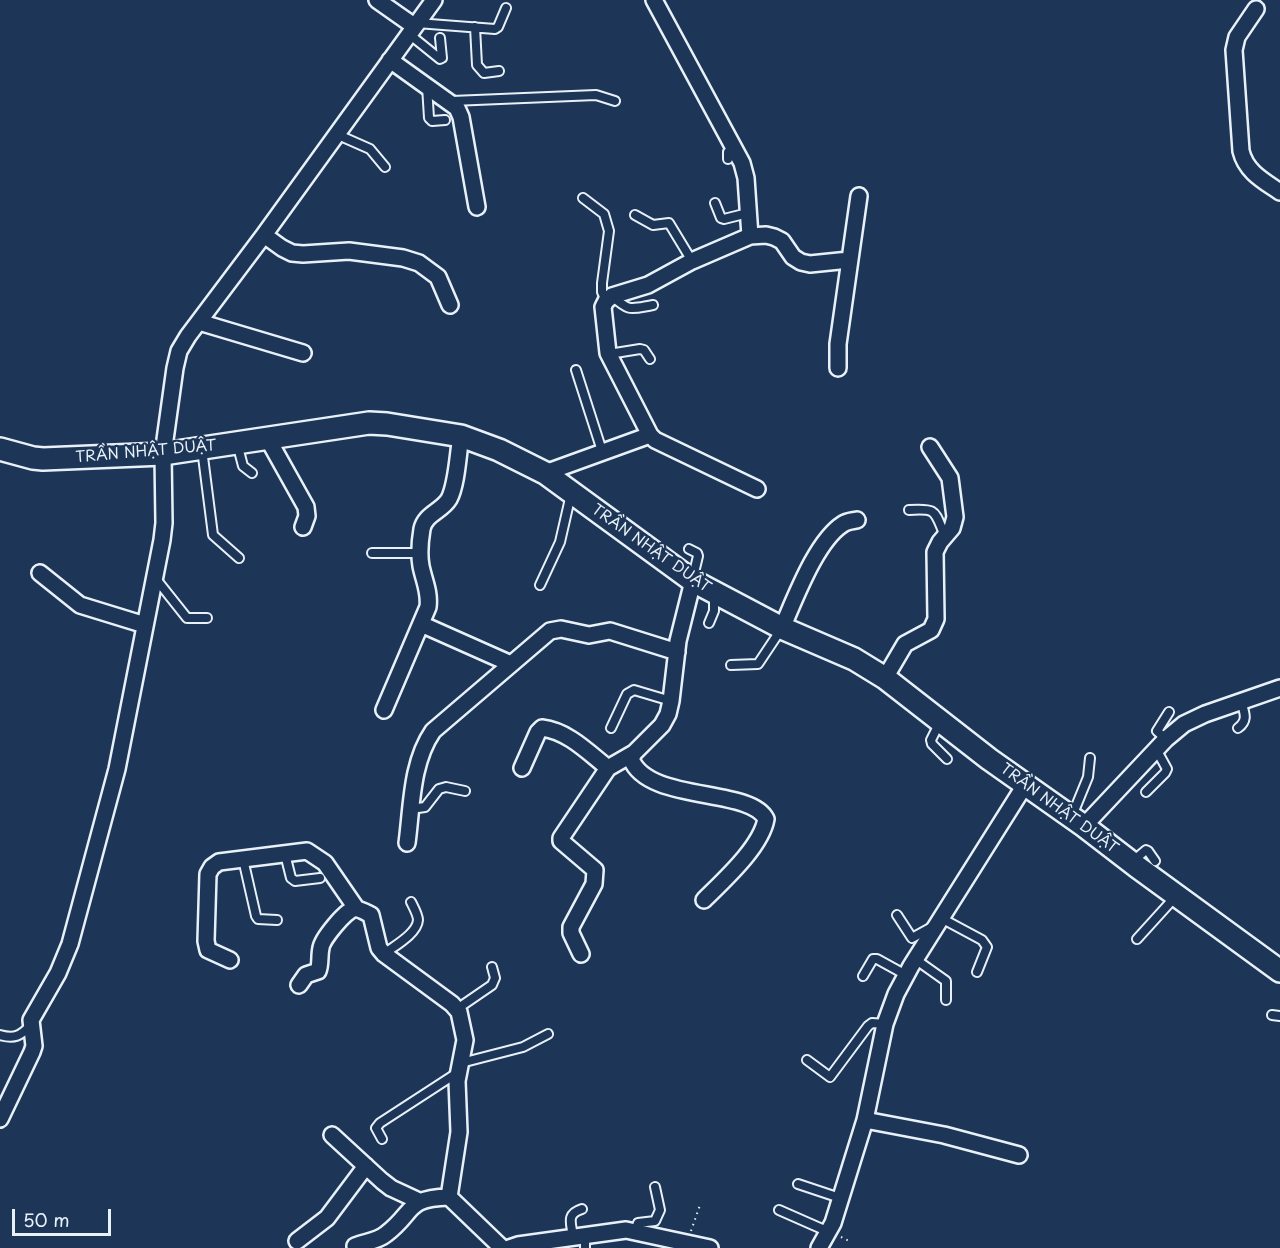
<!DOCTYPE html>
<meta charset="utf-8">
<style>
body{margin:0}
#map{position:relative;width:1280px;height:1248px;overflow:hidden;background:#1d3557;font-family:"Playpen Sans",sans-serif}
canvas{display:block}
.scale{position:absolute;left:12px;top:1209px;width:99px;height:27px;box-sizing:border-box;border:3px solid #e8f1f8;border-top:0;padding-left:8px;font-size:18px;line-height:21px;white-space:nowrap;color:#e8f1f8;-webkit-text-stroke:4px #1d3557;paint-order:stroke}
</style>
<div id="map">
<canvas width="1280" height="1248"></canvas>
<div class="scale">50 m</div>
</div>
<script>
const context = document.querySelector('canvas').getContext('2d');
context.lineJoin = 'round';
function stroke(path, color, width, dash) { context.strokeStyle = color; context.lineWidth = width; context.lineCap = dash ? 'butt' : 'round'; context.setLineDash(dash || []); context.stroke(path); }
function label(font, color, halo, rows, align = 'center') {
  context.font = font + ' "Playpen Sans",sans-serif'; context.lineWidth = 4.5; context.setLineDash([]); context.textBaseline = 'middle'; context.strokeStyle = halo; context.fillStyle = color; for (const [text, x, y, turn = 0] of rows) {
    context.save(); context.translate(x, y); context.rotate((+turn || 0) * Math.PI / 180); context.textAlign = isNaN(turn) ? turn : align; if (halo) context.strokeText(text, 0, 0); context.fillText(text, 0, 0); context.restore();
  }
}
const path = new Path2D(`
 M 691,1231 L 700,1205
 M 841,1237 L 849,1241`);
const service = new Path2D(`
 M 417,23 L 495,29 L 498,27 L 506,8
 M 475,27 L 477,65 L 484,73 L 499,71
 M 409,34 L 440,59 L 442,58 L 440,38
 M 427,86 L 429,118 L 432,121 L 445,120
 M 452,101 L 596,95 L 615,101
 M 336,134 L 370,149 L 385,167
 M 728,159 L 728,152 L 735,148
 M 583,198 L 604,214 L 609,231 L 602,283 L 602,292 L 606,301
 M 715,203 L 721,218 L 724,219 L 748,213
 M 635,215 L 653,225 L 669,223 L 692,261
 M 612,296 C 630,312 630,309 653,305
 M 609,354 L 640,349 L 644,350 L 650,359
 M 576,370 L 602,451
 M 237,443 L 243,466 L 252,473
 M 202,449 L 213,535 L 239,558
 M 909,510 C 938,508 934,511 945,536
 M 689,549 L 697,553 L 698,556 L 693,577
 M 372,553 L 420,553
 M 156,579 L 187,618 L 207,618
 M 540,585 L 560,542 L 571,494
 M 709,623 L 714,611 L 714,596
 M 731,665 L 758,664 L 782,628
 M 940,722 L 931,740 L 932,744 L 947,759
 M 611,728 L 627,694 L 634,690 L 671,701
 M 1238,728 C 1249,720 1244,712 1241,701
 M 1166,739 L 1157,731 L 1169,712
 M 1146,792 L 1165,773 L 1167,769 L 1156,749
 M 411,809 L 425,807 L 439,789 L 446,787 L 465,791
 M 1072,816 L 1088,777 L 1090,758
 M 285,854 L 291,878 L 295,881 L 320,878
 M 243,859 L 256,916 L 258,919 L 277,920
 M 1133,861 L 1146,850 L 1148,851 L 1155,861
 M 897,915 L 912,938 L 932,927
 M 941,918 L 982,940 L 987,947 L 977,972
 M 1137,939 L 1176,896
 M 384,954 C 394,946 417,934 418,920 C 418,915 414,908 411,902
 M 915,959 L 946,981 L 946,1000
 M 863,976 L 873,959 L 877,959 L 906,975
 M 457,1009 L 492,985 L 495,978 L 492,967
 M 1272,1015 L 1280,1016
 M 0,1035 C 15,1039 20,1036 30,1026
 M 807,1060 L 830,1077 L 868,1026 L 872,1023 L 885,1024
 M 461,1063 L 523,1047 L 548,1034
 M 382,1139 L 376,1128 L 380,1123 L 457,1073
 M 798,1184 L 840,1198
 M 779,1210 L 829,1232
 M 635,1231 L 638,1223 L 655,1221 L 660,1210 L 655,1187
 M 573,1236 C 571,1223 566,1214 582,1209
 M 585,1248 L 585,1235`);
const minor = new Path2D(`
 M 377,0 L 414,26
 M 654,0 L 742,163 L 746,178 L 750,236
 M 1256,9 L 1237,37 L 1234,50 L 1241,151 C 1246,172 1264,181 1280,192
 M 390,60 L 457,108 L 461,117 L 477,207
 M 264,235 L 282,248 L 292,253 L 303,254 L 349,251 L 403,258 L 419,263 L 438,277 L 450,305
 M 199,322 L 303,353
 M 838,368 L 838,344 L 859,196
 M 268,439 L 306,507 L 307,516 L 303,527
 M 545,473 L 650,435
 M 757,489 L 655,440 L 650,435 L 608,353 L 603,307 L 606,301 L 612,296 L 648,285 L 692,261 L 750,236 L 766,235 L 774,237 L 782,241 L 793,257 L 801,262 L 810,264 L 849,260
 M 40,573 L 80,605 L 145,625
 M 421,624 L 511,664
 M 782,628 C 795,599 816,541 843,524 C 847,521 852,521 857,520
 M 885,678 L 905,644 L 931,630 L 936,619 L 935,552 L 940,542 L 952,528 L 955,517 L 950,478 L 930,447
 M 384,710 L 428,607 C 430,592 424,581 421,566 C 419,555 420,541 422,529 C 425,514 442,511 449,499 C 457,484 458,453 461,436
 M 634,753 L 631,759 C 648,803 750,787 766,819 C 761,847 724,880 704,900
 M 522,768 L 538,732 L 542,728 C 568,731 589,753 608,768
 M 1084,826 L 1166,739 L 1184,724 L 1205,714 L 1280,688
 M 407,843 C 412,806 411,763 433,731 L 550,631 L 561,629 L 589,635 L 610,631 L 677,652
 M 581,954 L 571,933 L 571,927 L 594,884 L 595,870 L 561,841 L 561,838 L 608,768 L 634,753 L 662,725 L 668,714 L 671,701 L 678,641 L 693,581
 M 230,960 L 208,950 L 206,941 L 208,874 L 212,867 L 219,862 L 307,851 L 325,863 L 356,908
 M 299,985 L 306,975 L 318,971 C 321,964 319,956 321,948 C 322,939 346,910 354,909 C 359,908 367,913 371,915 L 379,948 L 384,954 L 452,1004 L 459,1012 L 465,1040 L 457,1081 L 459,1132 L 449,1197
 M 0,1119 L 32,1052 L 34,1046 L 31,1020 L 58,973 L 70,944 L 117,769 L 162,540 L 164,523 L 163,454 L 175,368 L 179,351 L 188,336 L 264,235 L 434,0
 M 865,1120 L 944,1135 L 1019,1155
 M 332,1135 L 382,1181 L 391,1188 L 419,1201
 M 297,1241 L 327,1218 L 366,1166
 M 355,1246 C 365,1242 378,1241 386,1234 C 415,1212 405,1198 449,1197 L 502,1248
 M 509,1248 L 518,1245 L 626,1230 L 710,1248
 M 819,1248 L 833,1223 L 865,1120 L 885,1024 L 896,994 L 911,966 L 1025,785`);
const secondary = new Path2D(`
 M 0,449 L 33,458 L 43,459 L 163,454 L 369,423 L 387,424 L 461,436 L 499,450 L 545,473 L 693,581 L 782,628 L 854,659 L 885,678 L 989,759 L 1084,826 L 1136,866 L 1280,971`);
const streetNames = [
 ["TRẦN NHẬT DUẬT",146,452,-5],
 ["TRẦN NHẬT DUẬT",651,549,35],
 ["TRẦN NHẬT DUẬT",1059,809,36]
];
stroke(service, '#e8f1f8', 12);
stroke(minor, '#e8f1f8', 20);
stroke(secondary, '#e8f1f8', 26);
stroke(path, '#e8f1f8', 2, [1.5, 4.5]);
stroke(service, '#1d3557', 8);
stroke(minor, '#1d3557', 15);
stroke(secondary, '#1d3557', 21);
label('15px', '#e8f1f8', '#1d3557', streetNames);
</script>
